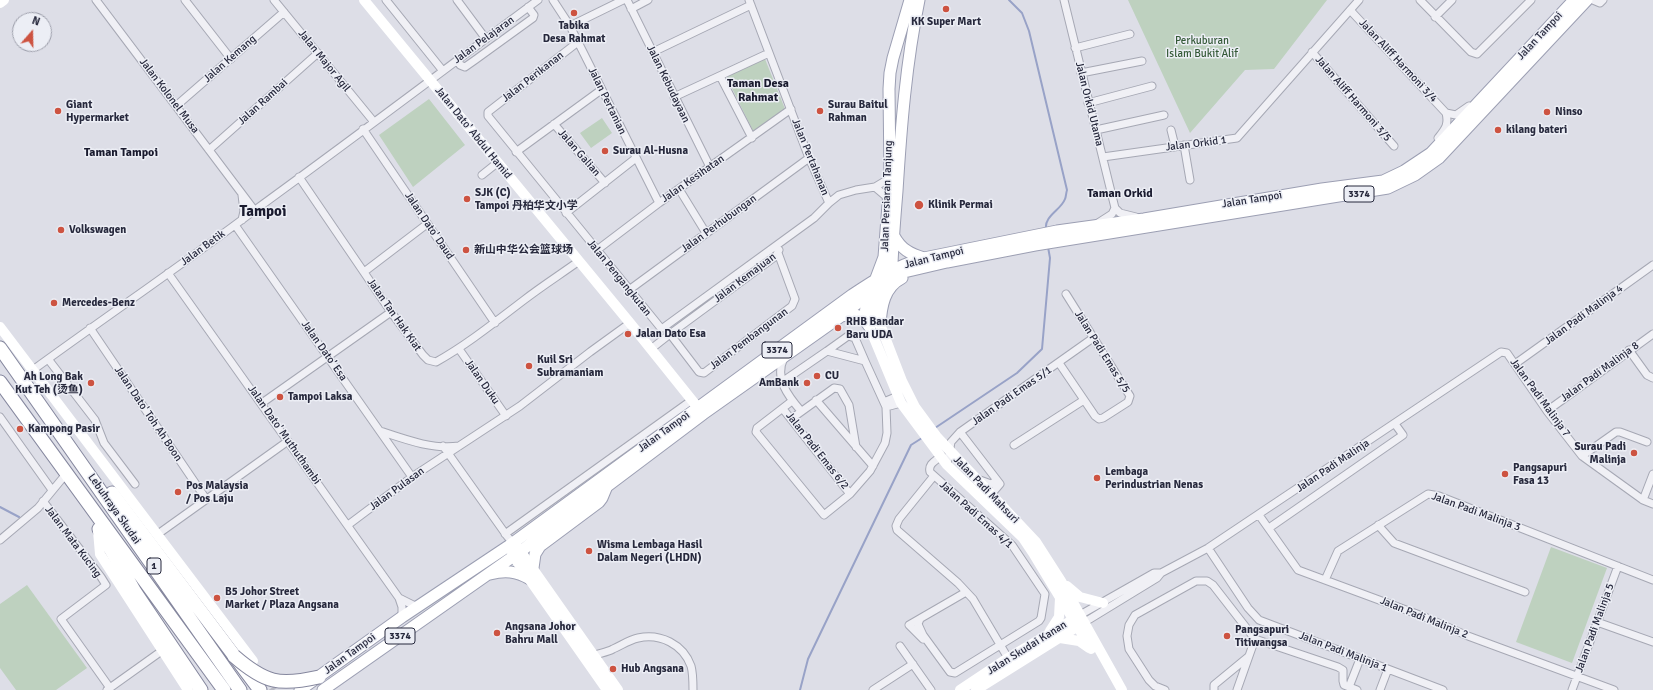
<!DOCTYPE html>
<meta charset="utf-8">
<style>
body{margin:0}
#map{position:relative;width:1653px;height:690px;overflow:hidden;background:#dddee7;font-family:Signika,sans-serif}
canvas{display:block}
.north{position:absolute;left:12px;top:12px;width:40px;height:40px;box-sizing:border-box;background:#eceef5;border:1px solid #9d9fab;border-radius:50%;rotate:20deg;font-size:11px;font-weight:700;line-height:16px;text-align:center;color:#27293d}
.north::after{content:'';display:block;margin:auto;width:14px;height:18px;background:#cd5341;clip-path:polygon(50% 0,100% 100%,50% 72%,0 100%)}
</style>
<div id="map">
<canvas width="1653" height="690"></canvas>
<div class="north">N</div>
</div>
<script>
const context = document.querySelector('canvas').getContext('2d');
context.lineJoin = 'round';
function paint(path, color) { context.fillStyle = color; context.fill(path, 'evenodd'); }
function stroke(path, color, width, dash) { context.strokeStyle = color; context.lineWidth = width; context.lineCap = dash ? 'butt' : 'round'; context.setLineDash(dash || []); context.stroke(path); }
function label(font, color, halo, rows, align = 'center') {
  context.font = font + ' Signika,"Noto Sans SC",sans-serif'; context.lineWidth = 3; context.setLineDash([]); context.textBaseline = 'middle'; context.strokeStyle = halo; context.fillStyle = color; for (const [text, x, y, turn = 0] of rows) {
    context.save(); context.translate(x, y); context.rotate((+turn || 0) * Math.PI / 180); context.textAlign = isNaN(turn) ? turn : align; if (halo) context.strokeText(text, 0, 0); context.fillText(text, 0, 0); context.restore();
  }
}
const green = new Path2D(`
 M 1128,0 L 1327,0 L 1274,69 L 1245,70 L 1190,133 Z
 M 765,59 L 785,109 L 753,131 L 726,76 Z
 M 429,99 L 465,145 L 413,187 L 379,135 Z
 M 602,118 L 612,133 L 591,148 L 580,133 Z
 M 1551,547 L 1607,568 L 1572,663 L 1516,642 Z
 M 27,585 L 87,668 L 56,690 L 16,690 L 0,668 L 0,604 Z`);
const stream = new Path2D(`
 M 1009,0 L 1022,13 L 1029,31 L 1067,190 C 1066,193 1066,197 1065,199 C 1061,210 1044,216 1046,229
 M 935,428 L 1017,373 L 1042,349 L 1050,258 L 1048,247
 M 0,507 L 19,517
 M 800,690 L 808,659 L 911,445 L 922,438`);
const secondaryTunnel = new Path2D(`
 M 264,675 L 274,690`);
const street = new Path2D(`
 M 96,0 L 255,211
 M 185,0 L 231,59
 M 274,0 L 374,122
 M 386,0 L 443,71
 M 457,0 L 486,39
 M 553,0 L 570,26 L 659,203
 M 627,0 L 710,167
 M 749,0 L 809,158 L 829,203
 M 1064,0 L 1115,208 L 1112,214 L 1098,223
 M 1420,0 L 1471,52 L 1477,54 L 1531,0
 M 1593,0 L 1600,3 L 1603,0
 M 631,9 L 648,0
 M 1350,10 L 1446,113 C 1449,125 1445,129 1438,138
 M 1435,17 L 1452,0
 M 570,26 L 623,0
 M 578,42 L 488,112 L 488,116 L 660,327 L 663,328 L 667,325 L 814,218 L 829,203 L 839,195 L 856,190 L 875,187 L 890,178
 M 1075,48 L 1130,34
 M 653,52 L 751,5
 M 1312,52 L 1394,146
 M 458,59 L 460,65 L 465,67 L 475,60 L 533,18 L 534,15 L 528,7
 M 1081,73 L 1142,61
 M 720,76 L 752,138
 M 674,97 L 769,53
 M 1088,103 L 1152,86
 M 176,106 L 284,12
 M 1446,113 L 1456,115 L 1469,106
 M 554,124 L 605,183
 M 363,129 L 495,323
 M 1096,130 L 1164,115
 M 1171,130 L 1175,146
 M 1184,145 L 1190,180
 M 209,150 L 318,53
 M 516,152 L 601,90
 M 1103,157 L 1237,138 L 1359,0
 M 482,175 L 497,163
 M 299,177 L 391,312 L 423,355 L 428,360 L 436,362 C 468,344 495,322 524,300 C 542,286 561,274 579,261
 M 875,187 L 888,198
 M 679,189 L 706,233
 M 1115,208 L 1120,213 L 1136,217
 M 566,213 L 636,158
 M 242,220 L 244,211 L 242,195
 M 235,225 L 412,477
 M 597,250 L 659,203 L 791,109
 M 364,272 L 427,224
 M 168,273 L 399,598 L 402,607 L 402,617
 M 629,290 L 809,158
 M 90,328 L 206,499
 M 670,334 L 699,372 L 704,373 L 792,306 L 795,299 L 778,253
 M 459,349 L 506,416
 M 651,349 L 670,334 L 776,256 L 779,250
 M 1629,350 L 1647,375 L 1653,378
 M 827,351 L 848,336 L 855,338 L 865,361
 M 784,358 C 774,378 788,396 801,411
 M 48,359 L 95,420 L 104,443 L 135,484
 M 1059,363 L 1095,416 L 1099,419 L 1103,418 L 1128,402 L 1130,396 L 1066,294
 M 1515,364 L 1653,265
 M 33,370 C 107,316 182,265 255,210 C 350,141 444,70 538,0
 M 782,382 L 827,351 L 865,361 L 886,407 L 887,433 L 885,443 L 870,471 L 850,494 L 824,515 L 756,432 L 757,428 L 792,401
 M 816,400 L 873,466
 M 884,402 L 898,396
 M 262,403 L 391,312
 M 886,407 L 901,403
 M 783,409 L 850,494
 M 1547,411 L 1653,334
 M 0,417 L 52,490
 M 791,419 L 834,388 L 840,389 L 849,405 L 856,447
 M 380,431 C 404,439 433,450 459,446
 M 960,432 L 1000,484 L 994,491 L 992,496
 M 1014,445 L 1084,400
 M 443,446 L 507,536 L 513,543
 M 1582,456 L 1616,432 L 1620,432 L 1647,442
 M 947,465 L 951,442 L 960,432 L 1093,338
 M 933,477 L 899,519 L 896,526 L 897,530 L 958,583 L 973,599 L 1008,658
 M 980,480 L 991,484 L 997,481
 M 1643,500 L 1653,474
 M 43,501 L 101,577 L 106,585 L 61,619 L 110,688
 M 1259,515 L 1298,570 L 1425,617 L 1468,636 L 1614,690
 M 348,525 L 412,477 L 520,406 L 590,352 L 630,323
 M 1378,525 L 1394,543 L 1525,592
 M 1269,528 L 1403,435 L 1395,424
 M 158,534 L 288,441
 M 505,534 L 692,400
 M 0,540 L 38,508 L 66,474
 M 1208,548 L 1248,608 L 1259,620 L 1443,690
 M 1325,580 L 1338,551 L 1428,494 L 1439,496 L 1653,580
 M 399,598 L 413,605 L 419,606
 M 1080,615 L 1154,573 L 1161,573
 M 920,619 L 918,624 L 923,635 L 950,672 L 955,673 L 1039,621 L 1041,618 L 1045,594 L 1012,545 L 930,472 C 928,464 935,461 940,457
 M 1085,622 L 1157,578 L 1161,573 L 1208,548 L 1501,352 L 1507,353 L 1547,411 L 1582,456 L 1643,500 L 1653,504
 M 1597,622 L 1653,642
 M 923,639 L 909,625 L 966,592
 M 900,646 L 931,690
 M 590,657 C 598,653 606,653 613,649 C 622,645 629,640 638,638 C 660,633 683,644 691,666 C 693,673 693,682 693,690
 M 1349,687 L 1360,659
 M 107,690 L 163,650
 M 873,690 L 913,664
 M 1165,690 L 1155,686 L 1149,680 L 1129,649 L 1127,636 L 1129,625 L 1135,615 L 1196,581 L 1207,581 L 1213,585 L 1255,639 L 1338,667 L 1343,670 L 1343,681 L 1344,685 L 1357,690
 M 1214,690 L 1214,685 L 1248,657
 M 1237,690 L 1255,639
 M 1380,690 L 1388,669
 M 1572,690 L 1618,566`);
const secondary = new Path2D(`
 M 364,0 L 630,323 L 703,414
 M 0,3 L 4,0
 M 883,283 L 876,299 L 875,311 L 902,381 L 915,407 L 937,437 L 1036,542 L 1061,581 L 1122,690
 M 867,295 L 865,311 L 869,326 L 901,403 L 947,465 L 1023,538 L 1033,553 L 1091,649
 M 0,327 L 253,661
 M 98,531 L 100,554 L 188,690
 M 516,545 L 618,690
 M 511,549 L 513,556 L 607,690
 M 1067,586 L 1080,597 L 1103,603
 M 1050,631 L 1059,617 L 1060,598
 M 1060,638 L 1079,641 L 1089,648
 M 960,690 L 1008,658 L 1079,616
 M 976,690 L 1083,623`);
const primary = new Path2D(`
 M 894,236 C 901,249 910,254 924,258
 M 888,274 L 892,264 C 893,240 895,215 897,191 C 901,127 906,63 919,0
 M 875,281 L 884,257 L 890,178 L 889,89 L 890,73 L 893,58 L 910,0
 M 842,316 C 855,313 862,315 869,326
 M 880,325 C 881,307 884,287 902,278
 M 533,568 L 535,554 L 540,546 L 599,502 L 602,498 L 607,486
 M 490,574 C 505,570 516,571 530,579
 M 300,690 L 402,617 L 510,545 L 852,295 C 876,279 896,266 924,258 L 1057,231 L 1144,219 L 1322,189 L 1383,181 L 1404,171 L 1431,153 L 1574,0
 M 323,690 L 521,551 L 703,414 L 840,317 L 883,283 L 900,273 L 947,262 L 1035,245 L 1388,188 L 1415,175 L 1439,158 L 1587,0`);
const highway = new Path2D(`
 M 0,348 L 240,690
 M 0,382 L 224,690
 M 112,493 L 260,690
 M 99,529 L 135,592 L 201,690`);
const highwayBridge = new Path2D(`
 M 234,656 C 265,683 279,686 319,677`);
const markers = [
 [946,9,4,"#cd5341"],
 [574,13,4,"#cd5341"],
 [58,111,4,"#cd5341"],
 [820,111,4,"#cd5341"],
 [1547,112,4,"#cd5341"],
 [1498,130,4,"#cd5341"],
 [605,151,4,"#cd5341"],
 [467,199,4,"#cd5341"],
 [919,205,5,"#cd5341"],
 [61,230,4,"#cd5341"],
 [466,250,4,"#cd5341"],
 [54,303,4,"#cd5341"],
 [838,328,4,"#cd5341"],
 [628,334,4,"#cd5341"],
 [529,366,4,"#cd5341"],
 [817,376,4,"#cd5341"],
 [91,383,4,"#cd5341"],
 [807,383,4,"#cd5341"],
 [280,397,4,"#cd5341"],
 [20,429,4,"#cd5341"],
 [1634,453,4,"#cd5341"],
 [1505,474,4,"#cd5341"],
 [1097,478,4,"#cd5341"],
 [178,492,4,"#cd5341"],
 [589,551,4,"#cd5341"],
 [217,598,4,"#cd5341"],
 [497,633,4,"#cd5341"],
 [1227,636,4,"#cd5341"],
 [613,669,4,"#cd5341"]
];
const shields = [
 [1359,194,30],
 [777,350,30],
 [154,566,14],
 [400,636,30]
];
const shieldNames = [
 ["3374",1359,194],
 ["3374",777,350],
 ["1",154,566],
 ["3374",400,636]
];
const poiNames = [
 ["KK Super Mart",946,22,"center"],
 ["Tabika",574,26,"center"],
 ["Desa Rahmat",574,39,"center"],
 ["Giant",66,105],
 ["Hypermarket",66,118],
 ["Surau Baitul",828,105],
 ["Rahman",828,118],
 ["Ninso",1555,112],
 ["kilang bateri",1506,130],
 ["Surau Al-Husna",613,151],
 ["SJK (C)",475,193],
 ["Tampoi 丹柏华文小学",475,206],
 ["Klinik Permai",928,205],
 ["Volkswagen",69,230],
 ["新山中华公会篮球场",474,250],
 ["Mercedes-Benz",62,303],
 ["RHB Bandar",846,322],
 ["Baru UDA",846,335],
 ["Jalan Dato Esa",636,334],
 ["Kuil Sri",537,360],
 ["Subramaniam",537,373],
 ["CU",825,376],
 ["Ah Long Bak",83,377,"right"],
 ["Kut Teh (烫鱼)",83,390,"right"],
 ["AmBank",799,383,"right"],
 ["Tampoi Laksa",288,397],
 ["Kampong Pasir",28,429],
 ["Surau Padi",1626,447,"right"],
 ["Malinja",1626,460,"right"],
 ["Pangsapuri",1513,468],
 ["Fasa 13",1513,481],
 ["Lembaga",1105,472],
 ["Perindustrian Nenas",1105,485],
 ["Pos Malaysia",186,486],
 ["/ Pos Laju",186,499],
 ["Wisma Lembaga Hasil",597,545],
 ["Dalam Negeri (LHDN)",597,558],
 ["B5 Johor Street",225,592],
 ["Market / Plaza Angsana",225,605],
 ["Angsana Johor",505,627],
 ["Bahru Mall",505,640],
 ["Pangsapuri",1235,630],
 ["Titiwangsa",1235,643],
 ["Hub Angsana",621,669]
];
const streetNames = [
 ["Jalan Tampoi",1540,36,-47],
 ["Jalan Pelajaran",484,40,-36],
 ["Jalan Kemang",230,59,-41],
 ["Jalan Major Agil",324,61,51],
 ["Jalan Aliff Harmoni 3/4",1398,61,47],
 ["Jalan Perikanan",533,77,-38],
 ["Jalan Kebudayaan",668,84,64],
 ["Jalan Kolonel Musa",169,96,53],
 ["Jalan Aliff Harmoni 3/5",1353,99,49],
 ["Jalan Pertanian",607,101,64],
 ["Jalan Rambai",263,102,-42],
 ["Jalan Orkid Utama",1089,104,76],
 ["Jalan Dato' Abdul Hamid",473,133,51],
 ["Jalan Orkid 1",1196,144,-7],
 ["Jalan Galian",579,153,49],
 ["Jalan Pertahanan",810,157,68],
 ["Jalan Kesihatan",693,179,-35],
 ["Jalan Persiaran Tanjung",887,196,-88],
 ["Jalan Tampoi",1252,200,-9],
 ["Jalan Perhubungan",719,224,-36],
 ["Jalan Dato' Daud",429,226,56],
 ["Jalan Betik",203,248,-36],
 ["Jalan Tampoi",934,258,-14],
 ["Jalan Pengangkutan",619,278,51],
 ["Jalan Kemajuan",745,278,-37],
 ["Jalan Tan Hak Kiat",394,315,55],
 ["Jalan Padi Malinja 4",1584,315,-36],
 ["Jalan Pembangunan",749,339,-37],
 ["Jalan Dato' Esa",324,351,55],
 ["Jalan Padi Emas 5/5",1102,352,58],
 ["Jalan Padi Malinja 8",1600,372,-36],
 ["Jalan Duku",482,382,55],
 ["Jalan Padi Emas 5/1",1012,396,-35],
 ["Jalan Padi Malinja 7",1540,398,54],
 ["Jalan Dato' Toh Ah Boon",148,414,56],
 ["Jalan Tampoi",664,432,-36],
 ["Jalan Dato' Muthuthambi",284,435,55],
 ["Jalan Padi Emas 6/2",817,451,52],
 ["Jalan Padi Malinja",1333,466,-34],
 ["Jalan Pulasan",397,489,-36],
 ["Jalan Padi Mahsuri",986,490,46],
 ["Lebuhraya Skudai",114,509,55],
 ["Jalan Padi Malinja 3",1476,512,20],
 ["Jalan Padi Emas 4/1",976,515,42],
 ["Jalan Mata Kucing",73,542,53],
 ["Jalan Padi Malinja 2",1424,618,22],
 ["Jalan Padi Malinja 5",1595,628,-70],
 ["Jalan Skudai Kanan",1027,648,-32],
 ["Jalan Padi Malinja 1",1343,652,21],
 ["Jalan Tampoi",350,654,-36]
];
const parkNames = [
 ["Perkuburan",1202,41],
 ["Islam Bukit Alif",1202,54]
];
const neighbourhoodNames = [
 ["Taman Desa",758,84],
 ["Rahmat",758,98],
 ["Taman Tampoi",121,153],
 ["Taman Orkid",1120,194]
];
const districtNames = [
 ["Tampoi",263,212]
];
paint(green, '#bed1bf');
stroke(stream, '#98a2c7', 2);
stroke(secondaryTunnel, '#b9bac5', 10, [10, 5]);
stroke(street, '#a6a8b4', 9);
stroke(primary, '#9c9fb3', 13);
stroke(highway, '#85879e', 15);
stroke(street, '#f0f0f5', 7);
stroke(secondary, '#fff', 10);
stroke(primary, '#fff', 11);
stroke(highway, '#fff', 13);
stroke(highwayBridge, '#85879e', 15, []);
stroke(highwayBridge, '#fff', 13);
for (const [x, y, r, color] of markers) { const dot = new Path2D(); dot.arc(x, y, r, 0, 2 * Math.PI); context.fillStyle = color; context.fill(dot); stroke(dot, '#eceef5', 1.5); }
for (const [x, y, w] of shields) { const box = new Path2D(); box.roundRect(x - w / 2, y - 8, w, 16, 3); context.fillStyle = '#eceef5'; context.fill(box); stroke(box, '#27293d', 1); }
label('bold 10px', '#27293d', null, shieldNames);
label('bold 11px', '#27293d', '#eceef5', poiNames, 'left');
label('11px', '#27293d', '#eceef5', streetNames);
label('11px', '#345937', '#eceef5', parkNames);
label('bold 12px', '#191a2e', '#eceef5', neighbourhoodNames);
label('bold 15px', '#191a2e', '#eceef5', districtNames);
</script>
